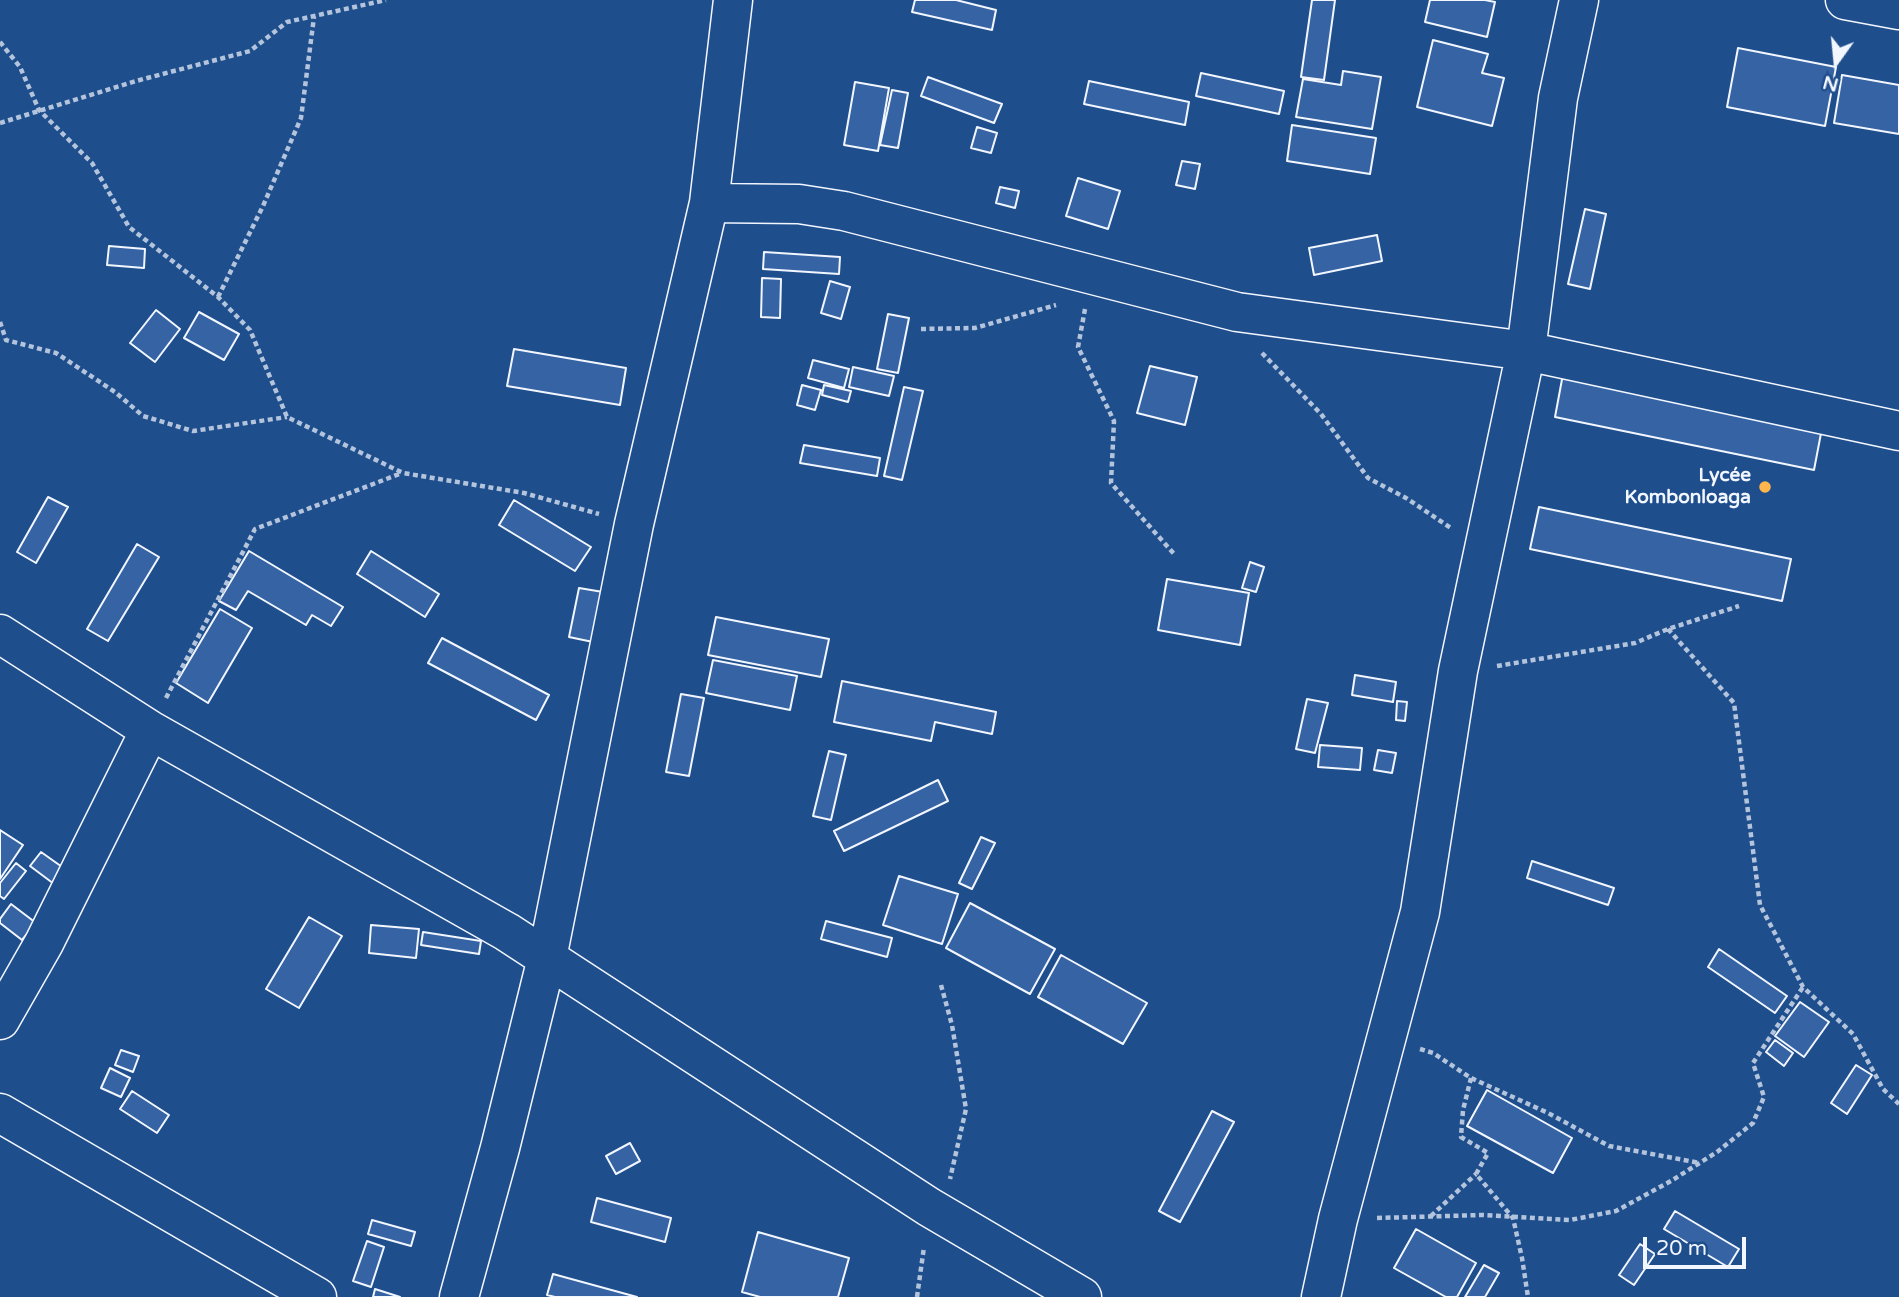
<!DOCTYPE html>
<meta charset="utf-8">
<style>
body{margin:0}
#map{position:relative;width:1899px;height:1297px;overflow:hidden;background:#1f4e8c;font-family:"Varela Round",sans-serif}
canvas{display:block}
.north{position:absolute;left:1801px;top:28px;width:70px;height:70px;-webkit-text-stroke:5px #1f4e8c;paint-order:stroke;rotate:195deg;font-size:19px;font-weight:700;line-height:28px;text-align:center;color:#f2f6ff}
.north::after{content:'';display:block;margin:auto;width:24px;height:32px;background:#f2f6ff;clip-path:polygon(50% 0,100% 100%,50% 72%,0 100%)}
.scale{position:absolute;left:1643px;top:1237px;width:103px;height:32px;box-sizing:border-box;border:4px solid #f2f6ff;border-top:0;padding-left:9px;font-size:21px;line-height:24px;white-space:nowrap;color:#f2f6ff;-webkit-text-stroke:5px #1f4e8c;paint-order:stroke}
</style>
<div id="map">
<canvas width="1899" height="1297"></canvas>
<div class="north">N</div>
<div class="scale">20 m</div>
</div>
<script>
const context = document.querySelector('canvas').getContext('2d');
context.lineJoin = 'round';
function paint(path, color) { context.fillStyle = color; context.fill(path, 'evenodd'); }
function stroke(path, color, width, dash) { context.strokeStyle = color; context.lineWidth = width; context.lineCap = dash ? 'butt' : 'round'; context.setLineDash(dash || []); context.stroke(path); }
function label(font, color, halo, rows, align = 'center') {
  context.font = font + ' "Varela Round",sans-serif'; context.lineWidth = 5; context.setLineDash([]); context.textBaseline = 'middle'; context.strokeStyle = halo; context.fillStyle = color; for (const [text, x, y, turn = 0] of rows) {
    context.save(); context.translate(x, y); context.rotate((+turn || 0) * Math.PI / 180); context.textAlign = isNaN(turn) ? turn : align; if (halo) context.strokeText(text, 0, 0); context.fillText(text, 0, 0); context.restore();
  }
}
const building = new Path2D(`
 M 915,0 L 956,0 L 996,10 L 992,30 L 912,12 Z
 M 1312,0 L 1335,0 L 1324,80 L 1301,77 Z
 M 1430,0 L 1485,0 L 1495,2 L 1487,37 L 1425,22 Z
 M 1433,40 L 1488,54 L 1482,73 L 1504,78 L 1492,126 L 1417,107 Z
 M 1738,48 L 1836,67 L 1825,126 L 1727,107 Z
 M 1343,71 L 1381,77 L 1372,129 L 1296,117 L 1303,79 L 1341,85 Z
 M 1201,73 L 1284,91 L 1279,114 L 1196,96 Z
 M 1842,75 L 1899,85 L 1899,134 L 1834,123 Z
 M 928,77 L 1002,104 L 994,123 L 921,96 Z
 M 1089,81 L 1189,102 L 1185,125 L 1084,104 Z
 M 855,82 L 889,88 L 878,151 L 844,145 Z
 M 892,90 L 908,93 L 898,148 L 880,145 Z
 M 1292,125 L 1376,138 L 1370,174 L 1287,161 Z
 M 977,127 L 997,133 L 991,153 L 971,148 Z
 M 1182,161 L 1200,164 L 1195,189 L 1176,185 Z
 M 1078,178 L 1120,191 L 1108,229 L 1066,216 Z
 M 1000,187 L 1019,191 L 1015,208 L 996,203 Z
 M 1585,209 L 1606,214 L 1590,289 L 1568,284 Z
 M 1377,235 L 1382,261 L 1314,275 L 1309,248 Z
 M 109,246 L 145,249 L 144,268 L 107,265 Z
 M 764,252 L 840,257 L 839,274 L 763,269 Z
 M 762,278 L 781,279 L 780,318 L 761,317 Z
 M 830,281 L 850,287 L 841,319 L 821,313 Z
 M 156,310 L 180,329 L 155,362 L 130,343 Z
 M 199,312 L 239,334 L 224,360 L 184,338 Z
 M 888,314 L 909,318 L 898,373 L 877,369 Z
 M 514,349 L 626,368 L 620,405 L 507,386 Z
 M 813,360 L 849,369 L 844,388 L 808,378 Z
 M 1150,366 L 1197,377 L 1185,425 L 1137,413 Z
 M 853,367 L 894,376 L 889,396 L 849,387 Z
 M 1563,374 L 1822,428 L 1814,470 L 1555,417 Z
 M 802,385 L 821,390 L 815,410 L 797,405 Z
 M 824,385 L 851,391 L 848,402 L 822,395 Z
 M 904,387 L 923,391 L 902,480 L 884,476 Z
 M 804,445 L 880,458 L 877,476 L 800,463 Z
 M 48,497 L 68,507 L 36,563 L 17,552 Z
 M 514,500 L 591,547 L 575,571 L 499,525 Z
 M 1539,507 L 1791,559 L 1782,601 L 1530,549 Z
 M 137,544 L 159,557 L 108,641 L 87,629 Z
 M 249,551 L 343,607 L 331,626 L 312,615 L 306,625 L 248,591 L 236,610 L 219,601 Z
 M 371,551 L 439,594 L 425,617 L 357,574 Z
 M 1250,562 L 1264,567 L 1256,592 L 1242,588 Z
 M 1167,579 L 1249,593 L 1240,645 L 1158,630 Z
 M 579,588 L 603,592 L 593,642 L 569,637 Z
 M 220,609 L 252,628 L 208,703 L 176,683 Z
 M 716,617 L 829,639 L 821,677 L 708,655 Z
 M 442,638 L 549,695 L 536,720 L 428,663 Z
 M 713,660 L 797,676 L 790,710 L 706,693 Z
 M 1355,675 L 1396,682 L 1393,702 L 1352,695 Z
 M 842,681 L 996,712 L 992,734 L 935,722 L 931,741 L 834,722 Z
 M 681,694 L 704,698 L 689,776 L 666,772 Z
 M 1307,699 L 1328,703 L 1315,753 L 1296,749 Z
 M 1397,701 L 1407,702 L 1405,721 L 1396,720 Z
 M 1320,745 L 1362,748 L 1360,770 L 1318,767 Z
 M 1378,750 L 1396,753 L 1392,773 L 1374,770 Z
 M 829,751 L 846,755 L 831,820 L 813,816 Z
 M 938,780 L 948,801 L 844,851 L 834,831 Z
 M 0,830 L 23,845 L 0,879 Z
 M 981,837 L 995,843 L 972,889 L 959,883 Z
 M 41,852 L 65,869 L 54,884 L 30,866 Z
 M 1532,861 L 1614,888 L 1608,905 L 1527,878 Z
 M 16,863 L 26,871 L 4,899 L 0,896 L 0,883 Z
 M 899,876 L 958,894 L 942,944 L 883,925 Z
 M 970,903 L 1055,949 L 1030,994 L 946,948 Z
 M 11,904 L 36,923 L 22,940 L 0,923 L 0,919 Z
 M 309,917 L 342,936 L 299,1008 L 266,989 Z
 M 826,921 L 892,938 L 887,957 L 821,939 Z
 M 371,925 L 419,929 L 416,958 L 369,953 Z
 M 423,932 L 481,941 L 479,954 L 421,945 Z
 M 1719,949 L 1787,996 L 1775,1013 L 1708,967 Z
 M 1061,955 L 1147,1003 L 1123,1044 L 1038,997 Z
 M 1800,1002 L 1829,1022 L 1804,1057 L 1775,1036 Z
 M 1775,1040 L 1793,1053 L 1784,1066 L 1766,1052 Z
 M 121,1050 L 139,1056 L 133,1072 L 115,1065 Z
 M 1856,1065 L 1872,1075 L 1847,1114 L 1831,1103 Z
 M 110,1068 L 130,1078 L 121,1097 L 101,1088 Z
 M 1487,1090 L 1572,1138 L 1553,1173 L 1467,1126 Z
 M 132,1091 L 169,1115 L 157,1133 L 120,1109 Z
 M 1212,1111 L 1234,1122 L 1180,1222 L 1159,1211 Z
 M 630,1143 L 640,1161 L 616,1174 L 606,1156 Z
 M 597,1198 L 671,1218 L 665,1242 L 591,1222 Z
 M 1675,1211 L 1739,1249 L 1728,1267 L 1664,1229 Z
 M 372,1220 L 415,1232 L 411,1246 L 368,1234 Z
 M 1416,1229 L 1476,1263 L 1457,1297 L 1446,1297 L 1394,1268 Z
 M 758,1232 L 849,1258 L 838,1297 L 760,1297 L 742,1292 Z
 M 367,1241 L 384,1247 L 371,1287 L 353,1281 Z
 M 1640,1244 L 1655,1254 L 1634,1285 L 1619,1275 Z
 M 1484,1265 L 1499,1273 L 1485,1297 L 1465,1297 Z
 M 553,1274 L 637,1297 L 555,1297 L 547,1295 Z
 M 375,1289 L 400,1297 L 373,1297 Z`);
const path = new Path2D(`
 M 0,42 L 20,67 L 39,110 L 92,163 L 129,227 L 218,297 L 250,330 L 287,417 L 403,473 L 524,493 L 599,514
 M 0,123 L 136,81 L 250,51 L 287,22 L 386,0
 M 218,297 L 263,206 L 301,118 L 314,17
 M 1085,309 L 1078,347 L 1114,421 L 1111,483 L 1175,555
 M 0,322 L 6,340 L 56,353 L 115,392 L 143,416 L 193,431 L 287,417
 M 921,329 L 975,328 L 1056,305
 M 1262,353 L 1321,414 L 1368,478 L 1406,498 L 1451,528
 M 1668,629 L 1734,703 L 1760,905 L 1803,987 L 1853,1034 L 1883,1089 L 1899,1104
 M 1497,666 L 1635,643 L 1668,629 L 1739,606
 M 166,698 L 255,529 L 402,473
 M 941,985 L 952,1025 L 966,1109 L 950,1179
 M 1420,1049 L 1433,1053 L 1471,1078 L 1548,1113 L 1609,1146 L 1700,1163
 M 1471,1078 L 1463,1110 L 1461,1137 L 1488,1153 L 1476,1174 L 1513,1218 L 1522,1258 L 1528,1297
 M 1431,1216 L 1476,1174
 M 1377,1218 L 1483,1215 L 1570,1220 L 1616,1211 L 1671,1181 L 1717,1152 L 1753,1123 L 1764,1097 L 1753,1063 L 1803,987
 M 917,1297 L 924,1247`);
const minor = new Path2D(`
 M 1845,0 L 1899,10
 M 709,203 L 733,0
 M 0,634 L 150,730 L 507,932 L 929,1207 L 1082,1297
 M 0,1020 L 44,943 L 150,730
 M 0,1113 L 317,1297
 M 459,1297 L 500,1148 L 547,958 L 634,524 L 709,203 L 799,204 L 844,211 L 1237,312 L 1526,351 L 1899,431
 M 1321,1297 L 1338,1219 L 1420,912 L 1458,671 L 1526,351 L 1558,98 L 1579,0`);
const markers = [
 [1765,487,7,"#ffb74d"]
];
const poiNames = [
 ["Lycée",1751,476],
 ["Kombonloaga",1751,498]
];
paint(building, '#3563a3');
stroke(building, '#f2f6ff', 2);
stroke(minor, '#f2f6ff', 41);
stroke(path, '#b3c4dc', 4.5, [5, 3.5]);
stroke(minor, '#1f4e8c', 38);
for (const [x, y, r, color] of markers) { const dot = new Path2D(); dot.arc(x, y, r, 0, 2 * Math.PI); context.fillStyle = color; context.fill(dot); stroke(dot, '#1f4e8c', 2.5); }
label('bold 19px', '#f2f6ff', '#1f4e8c', poiNames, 'right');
</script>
